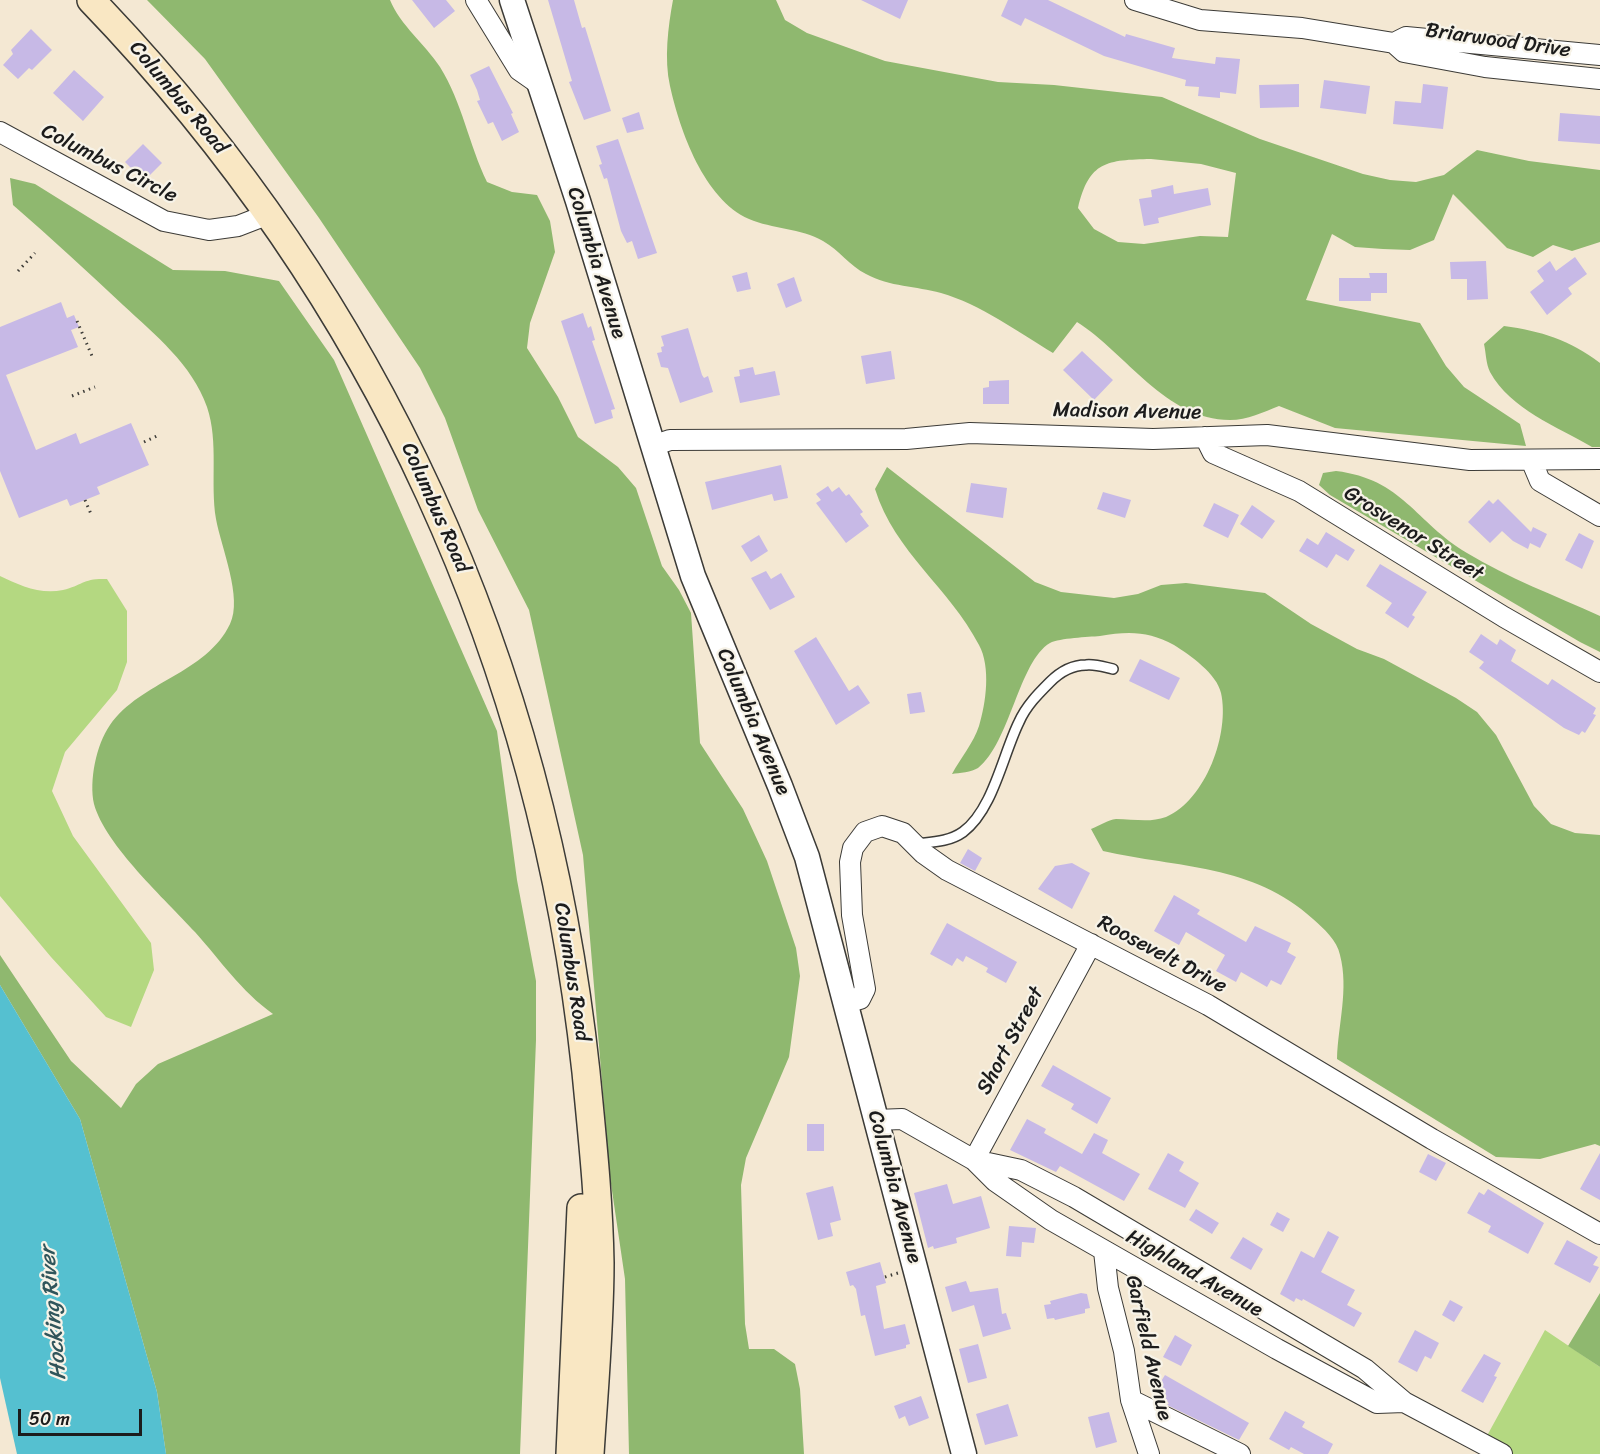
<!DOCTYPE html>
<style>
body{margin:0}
#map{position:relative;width:1600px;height:1454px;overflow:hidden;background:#f4e8d3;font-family:Sriracha,sans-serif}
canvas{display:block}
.scale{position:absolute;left:18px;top:1409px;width:124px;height:27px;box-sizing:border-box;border:3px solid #1c1c1c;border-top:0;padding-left:8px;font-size:18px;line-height:21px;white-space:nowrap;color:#1c1c1c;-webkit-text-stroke:4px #f7f3e8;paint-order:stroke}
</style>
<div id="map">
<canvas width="1600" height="1454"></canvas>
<div class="scale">50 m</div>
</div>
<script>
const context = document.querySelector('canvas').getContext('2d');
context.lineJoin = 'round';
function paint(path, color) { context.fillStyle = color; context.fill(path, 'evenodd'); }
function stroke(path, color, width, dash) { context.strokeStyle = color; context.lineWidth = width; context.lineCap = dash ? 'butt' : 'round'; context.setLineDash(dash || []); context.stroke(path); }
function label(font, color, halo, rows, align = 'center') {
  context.font = font + ' Sriracha,sans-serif'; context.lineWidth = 4.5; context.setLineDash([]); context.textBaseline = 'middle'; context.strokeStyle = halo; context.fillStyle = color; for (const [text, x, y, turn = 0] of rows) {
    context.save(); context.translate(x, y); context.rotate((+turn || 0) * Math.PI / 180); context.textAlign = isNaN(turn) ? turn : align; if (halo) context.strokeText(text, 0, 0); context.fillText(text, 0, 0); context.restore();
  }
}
const green = new Path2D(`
 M 0,576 C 19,585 40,595 63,590 C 83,585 83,578 107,579 L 127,611 L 127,662 L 117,690 L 65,752 L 52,791 L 73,836 L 151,943 L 154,970 L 131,1027 L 106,1017 L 51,957 L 0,896 Z
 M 1545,1330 L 1600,1367 L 1600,1454 L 1502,1454 L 1483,1443 Z`);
const forest = new Path2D(`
 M 147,0 L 390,0 C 400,25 425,44 440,67 C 462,102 469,145 487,182 L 512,192 L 537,195 L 550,221 L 555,252 L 530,323 L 527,348 L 558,397 L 578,437 L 618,467 L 636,488 L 662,566 L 679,590 L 691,613 L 700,743 L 743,809 L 767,861 L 796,948 L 800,976 L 789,1057 L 746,1158 L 741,1185 L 745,1324 L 749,1349 L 774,1349 L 795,1364 L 800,1389 L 804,1454 L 629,1454 L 625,1279 L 610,1177 L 583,855 L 529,610 L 478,510 L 445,418 L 420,368 L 319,218 L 205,59 Z
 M 673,0 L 776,0 L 785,20 L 807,33 L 885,61 L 998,82 L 1054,85 L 1162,97 L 1260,139 L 1363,174 L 1390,180 L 1416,182 L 1444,175 L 1477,150 L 1529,161 L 1600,170 L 1600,242 L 1572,251 L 1553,245 L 1533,257 L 1507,248 L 1453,194 L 1434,240 L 1410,250 L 1383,249 L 1355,247 L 1332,234 L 1306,300 L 1420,323 L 1446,366 L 1464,387 L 1520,424 L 1526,446 L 1335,428 L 1279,406 C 1264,412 1247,420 1230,420 C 1166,420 1126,353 1077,322 L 1053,353 C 1018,332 980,304 941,293 C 916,286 890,287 866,274 C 850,266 839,250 823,241 C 801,228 772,229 749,219 C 704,199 680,131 670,86 C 664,59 668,27 673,0 ZM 1151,159 L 1201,164 L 1236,173 L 1228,237 L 1200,236 L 1144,244 L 1118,242 L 1094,229 L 1078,208 C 1089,161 1107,160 1151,159 Z
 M 10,178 L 35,184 L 173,270 L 225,271 L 279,281 L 334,360 L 497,731 L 517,880 L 536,981 L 536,1040 L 520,1454 L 166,1454 L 157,1392 L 80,1119 L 0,985 L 0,955 L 71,1061 L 121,1108 L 136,1084 L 158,1064 L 273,1014 C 241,991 221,961 195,932 C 166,900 105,845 94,804 C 89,781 96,745 110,725 C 141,681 206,674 230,624 C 243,598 221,547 216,519 C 210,483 219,442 207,407 C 192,364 155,335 123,305 C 87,271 51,238 13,205 Z
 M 1504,326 C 1541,331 1570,340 1600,363 L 1600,447 L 1592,447 C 1558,427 1510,409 1490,372 C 1486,364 1486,353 1484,344 Z
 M 887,467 L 1035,582 L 1061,592 L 1114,598 L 1138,594 L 1161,585 L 1186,583 L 1265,593 L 1311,624 L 1357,649 L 1384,659 L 1456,698 L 1477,712 L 1496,735 L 1534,806 L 1551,824 L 1575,833 L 1600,835 L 1600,1146 L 1595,1144 L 1540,1159 L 1496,1157 L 1337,1059 C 1338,1024 1349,990 1340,955 C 1337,940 1324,929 1313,919 C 1253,864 1178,868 1103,851 L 1091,829 C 1099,826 1108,820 1116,819 C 1133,819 1150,823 1166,817 C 1206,800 1230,733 1221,693 C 1217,674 1190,655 1174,645 C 1149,631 1128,631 1100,636 C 1088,637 1060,638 1050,643 C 1019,661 1010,743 978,768 C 972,772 959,773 952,774 C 960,759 974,742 979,726 C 986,703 991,667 979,645 C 949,587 895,553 875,489 Z
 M 1336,471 C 1403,479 1415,522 1467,553 C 1508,578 1556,596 1600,616 L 1600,652 L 1580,642 L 1330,495 L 1319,485 L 1323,473 Z
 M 1600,1293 L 1600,1367 L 1568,1346 Z`);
const water = new Path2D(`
 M 0,985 L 80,1119 L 157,1392 L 166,1454 L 17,1454 L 0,1378 Z`);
const building = new Path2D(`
 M 412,0 L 446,0 L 455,11 L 434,28 Z
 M 548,0 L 574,0 L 582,28 L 585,27 L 611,111 L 584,120 L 569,82 L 572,81 Z
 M 861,0 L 908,0 L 900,19 Z
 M 1008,0 L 1048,0 L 1125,37 L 1126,34 L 1175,48 L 1172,58 L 1215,64 L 1216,57 L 1240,59 L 1236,94 L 1220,92 L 1220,98 L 1198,96 L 1199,87 L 1185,86 L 1186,80 L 1104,56 L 1025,18 L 1021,26 L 1001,16 Z
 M 31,29 L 52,50 L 32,70 L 29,68 L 18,79 L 3,65 L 13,54 L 11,50 Z
 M 489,66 L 513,113 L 511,114 L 519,132 L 502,141 L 493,122 L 488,124 L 477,101 L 480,100 L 477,90 L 470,75 Z
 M 74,70 L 104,97 L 83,121 L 53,93 Z
 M 1324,80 L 1370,86 L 1366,114 L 1320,108 Z
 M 1299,84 L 1299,107 L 1260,108 L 1259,85 Z
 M 1423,84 L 1448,87 L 1443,129 L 1393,124 L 1395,101 L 1421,103 Z
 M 639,112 L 644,129 L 627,133 L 622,118 Z
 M 1560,113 L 1600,116 L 1600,144 L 1558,141 Z
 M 618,139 L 657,253 L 638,259 L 632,241 L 627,243 L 621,231 L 607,178 L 604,179 L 599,165 L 602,164 L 596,146 Z
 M 143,144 L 162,163 L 144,181 L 125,162 Z
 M 1173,185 L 1174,194 L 1208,188 L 1211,205 L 1158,218 L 1159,223 L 1144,226 L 1139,199 L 1152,197 L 1151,190 Z
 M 1575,257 L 1587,274 L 1568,288 L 1572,294 L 1547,315 L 1530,292 L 1544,281 L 1537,271 L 1550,261 L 1556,271 Z
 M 1486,261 L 1488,299 L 1467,300 L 1467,279 L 1451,279 L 1450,262 Z
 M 747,272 L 751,289 L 737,292 L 732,276 Z
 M 1369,273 L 1387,273 L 1387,293 L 1371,293 L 1371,301 L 1339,301 L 1339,278 L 1370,278 Z
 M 794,277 L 802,301 L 786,308 L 777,284 Z
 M 61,302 L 67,318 L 74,315 L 79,327 L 71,330 L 78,347 L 6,375 L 36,450 L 76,433 L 80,444 L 131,423 L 149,465 L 97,487 L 100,494 L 70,506 L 67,499 L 19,518 L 0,471 L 0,327 Z
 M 583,313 L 588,328 L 591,326 L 595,340 L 592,341 L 615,409 L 611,410 L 613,418 L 595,424 L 561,321 Z
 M 688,328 L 702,375 L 704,378 L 708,376 L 713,392 L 680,403 L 668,368 L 661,367 L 657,353 L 662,352 L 661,347 L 664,346 L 661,336 Z
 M 891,351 L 895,379 L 866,384 L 861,356 Z
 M 1082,351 L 1113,380 L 1094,400 L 1063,370 Z
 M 753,367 L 755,375 L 775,371 L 780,395 L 740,403 L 734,377 L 740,376 L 739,370 Z
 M 1009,380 L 1009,404 L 983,404 L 983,388 L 989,387 L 989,381 Z
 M 781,465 L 788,498 L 774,501 L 772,494 L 712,510 L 705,482 Z
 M 971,483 L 1007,488 L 1003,518 L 966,512 Z
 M 828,486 L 832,492 L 839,487 L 846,496 L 849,494 L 863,512 L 860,514 L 869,526 L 846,543 L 816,503 L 821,500 L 816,494 Z
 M 1103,492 L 1131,500 L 1125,518 L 1097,509 Z
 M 1498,499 L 1531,532 L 1533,527 L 1547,534 L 1540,548 L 1530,543 L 1528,549 L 1513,541 L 1502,531 L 1490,543 L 1468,522 L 1489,500 L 1493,504 Z
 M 1214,503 L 1239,515 L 1228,538 L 1203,526 Z
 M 1252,505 L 1275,521 L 1262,539 L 1240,524 Z
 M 1326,532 L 1355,550 L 1348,561 L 1336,554 L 1327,568 L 1299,551 L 1307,538 L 1318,545 Z
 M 1579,533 L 1594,541 L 1582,569 L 1565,560 Z
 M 759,535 L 768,551 L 751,562 L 741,546 Z
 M 1380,564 L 1427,592 L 1412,615 L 1415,617 L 1408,628 L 1385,613 L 1392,603 L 1366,586 Z
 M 766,571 L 771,579 L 781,573 L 795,597 L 770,610 L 751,578 Z
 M 1481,634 L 1497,645 L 1500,639 L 1516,650 L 1511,661 L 1548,685 L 1552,679 L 1596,708 L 1593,714 L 1596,715 L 1585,733 L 1582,731 L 1579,735 L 1564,728 L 1479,668 L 1484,662 L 1469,652 Z
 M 816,637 L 849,691 L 858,685 L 870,703 L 836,725 L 794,651 Z
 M 1140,659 L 1180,678 L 1169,700 L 1129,681 Z
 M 921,692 L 925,712 L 910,714 L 907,694 Z
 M 968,849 L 982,858 L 975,871 L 960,863 Z
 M 1072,863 L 1090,873 L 1072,909 L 1038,889 L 1055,866 Z
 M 1174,895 L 1200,910 L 1197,914 L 1246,942 L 1255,926 L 1291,943 L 1287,952 L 1296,957 L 1281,985 L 1271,980 L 1267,987 L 1241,972 L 1236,982 L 1216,971 L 1225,955 L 1186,932 L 1179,945 L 1154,931 Z
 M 947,923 L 1017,962 L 1006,983 L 986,972 L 988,968 L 966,956 L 963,962 L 957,958 L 952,966 L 930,954 Z
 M 1053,1065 L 1111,1098 L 1097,1124 L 1071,1109 L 1074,1104 L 1041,1086 Z
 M 1027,1119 L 1046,1129 L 1044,1133 L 1082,1154 L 1094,1133 L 1108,1140 L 1102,1153 L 1140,1174 L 1124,1201 L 1060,1166 L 1056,1172 L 1010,1150 Z
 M 807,1124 L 824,1124 L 824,1151 L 807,1151 Z
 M 1168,1153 L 1184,1162 L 1179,1171 L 1199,1183 L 1185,1208 L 1148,1189 Z
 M 1600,1153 L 1600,1200 L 1580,1189 Z
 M 1428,1154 L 1446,1163 L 1436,1181 L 1419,1172 Z
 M 947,1184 L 953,1204 L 981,1196 L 990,1228 L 956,1238 L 957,1243 L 934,1249 L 933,1246 L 928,1248 L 914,1193 Z
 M 833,1186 L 841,1220 L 830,1223 L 833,1236 L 818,1240 L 806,1193 Z
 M 1488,1189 L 1544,1223 L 1528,1254 L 1488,1232 L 1491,1226 L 1467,1213 L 1479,1192 L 1484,1195 Z
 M 1196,1209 L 1219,1223 L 1212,1234 L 1189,1220 Z
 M 1277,1212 L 1290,1219 L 1283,1232 L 1270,1225 Z
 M 1009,1226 L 1036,1228 L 1034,1243 L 1022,1242 L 1021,1257 L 1006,1256 Z
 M 1328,1231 L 1339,1237 L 1321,1272 L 1355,1290 L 1347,1305 L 1362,1313 L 1354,1327 L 1303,1299 L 1302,1301 L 1296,1298 L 1294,1302 L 1280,1294 L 1301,1251 L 1314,1258 Z
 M 1243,1237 L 1263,1249 L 1251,1270 L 1230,1258 Z
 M 1567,1240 L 1598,1257 L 1593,1265 L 1599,1267 L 1590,1283 L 1554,1264 Z
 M 880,1262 L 886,1283 L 876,1286 L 884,1329 L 905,1324 L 910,1344 L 906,1345 L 906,1348 L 875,1356 L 865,1315 L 861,1316 L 856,1289 L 853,1285 L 850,1286 L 846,1272 Z
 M 966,1281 L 970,1292 L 998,1288 L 1002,1314 L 1006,1313 L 1011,1329 L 983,1337 L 974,1305 L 952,1312 L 945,1287 Z
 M 1081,1293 L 1087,1294 L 1090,1308 L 1085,1309 L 1085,1313 L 1055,1320 L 1054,1318 L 1047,1319 L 1044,1305 L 1051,1304 L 1050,1301 Z
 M 1450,1300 L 1463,1307 L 1454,1322 L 1442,1315 Z
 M 1415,1330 L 1439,1343 L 1431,1359 L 1425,1356 L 1417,1372 L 1398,1362 Z
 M 1175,1335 L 1192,1345 L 1181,1366 L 1163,1357 Z
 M 978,1344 L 987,1378 L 968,1383 L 959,1349 Z
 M 1484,1354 L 1501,1363 L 1494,1376 L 1497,1377 L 1483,1403 L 1461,1391 Z
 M 1165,1375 L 1249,1423 L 1239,1440 L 1167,1405 L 1169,1403 L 1153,1394 Z
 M 921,1396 L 929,1418 L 909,1426 L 905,1416 L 899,1419 L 894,1406 Z
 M 1008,1404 L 1018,1436 L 985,1445 L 976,1414 Z
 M 1285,1411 L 1305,1422 L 1302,1427 L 1333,1444 L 1328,1454 L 1304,1454 L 1291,1447 L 1289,1450 L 1269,1439 Z
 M 1109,1412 L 1117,1442 L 1096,1448 L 1088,1417 Z`);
const path = new Path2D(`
 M 18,271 L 35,253
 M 77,321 L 92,356
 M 72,396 L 95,387
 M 144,442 L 159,435
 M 85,500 L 91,514
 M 885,1277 L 898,1273`);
const service = new Path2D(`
 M 915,844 C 932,842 949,842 963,832 C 993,810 1003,754 1019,722 C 1026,706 1038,694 1050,682 C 1060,672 1071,665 1086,665 C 1095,664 1104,667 1113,669`);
const minor = new Path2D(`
 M 476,0 L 519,70 L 539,84
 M 1135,0 L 1200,20 L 1302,28 L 1394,43 L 1404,52 L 1485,67 L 1600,79
 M 1394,43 L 1406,37 L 1600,55
 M 0,132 L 164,221 L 209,230 L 238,226 L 269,214
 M 1205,437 L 1213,453 L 1299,491 L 1504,617 L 1600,672
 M 652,446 L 670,440 L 906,439 L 970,433 L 1153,439 L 1267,435 L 1470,460 L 1600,459
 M 1532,462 L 1540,481 L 1600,516
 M 846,1003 L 860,999 L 865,989 L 852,915 L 850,862 L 853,848 L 865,832 L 882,826 L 903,833 L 923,853 L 947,870 L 1208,1005 L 1432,1139 L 1600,1234
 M 876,1120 L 902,1119 L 974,1160 L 995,1181 L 1051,1220 L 1277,1349 L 1377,1403 L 1404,1402
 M 974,1160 L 1021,1170 L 1074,1197 L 1365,1369 L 1404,1402 L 1502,1454
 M 974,1160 L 1091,944
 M 1104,1251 L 1108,1288 L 1124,1351 L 1131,1400 L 1149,1454
 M 1131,1400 L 1240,1454`);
const tertiary = new Path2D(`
 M 512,0 L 578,201 L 693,576 L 780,786 L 807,857 L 964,1454`);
const secondary = new Path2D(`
 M 91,0 C 378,298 542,662 586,1072 C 592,1135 599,1199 600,1263 C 600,1327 594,1390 590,1454
 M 570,1454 L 581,1208`);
const streetNames = [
 ["Briarwood Drive",1498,41,8],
 ["Columbus Road",178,98,50],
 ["Columbus Circle",109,164,27],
 ["Columbia Avenue",596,263,73],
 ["Madison Avenue",1127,412,1],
 ["Columbus Road",435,508,66],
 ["Grosvenor Street",1413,534,32],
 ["Columbia Avenue",753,722,67],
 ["Roosevelt Drive",1162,955,28],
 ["Columbus Road",571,972,81],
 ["Short Street",1011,1041,-62],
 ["Columbia Avenue",894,1187,75],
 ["Highland Avenue",1194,1274,30],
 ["Garfield Avenue",1148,1348,77]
];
const waterNames = [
 ["Hocking River",54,1313,-95]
];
paint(green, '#b4d881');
paint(forest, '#8fb86f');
paint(water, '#55c0d0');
paint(building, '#c7b9e6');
stroke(service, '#3c3b37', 12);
stroke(minor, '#3c3b37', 22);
stroke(tertiary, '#3c3b37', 27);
stroke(secondary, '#3c3b37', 30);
stroke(path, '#3c3b37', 3, [1.5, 4.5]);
stroke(service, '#fff', 9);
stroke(minor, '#fff', 20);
stroke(tertiary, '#fff', 24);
stroke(secondary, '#f9e7c3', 27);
label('21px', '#1c1c1c', '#f7f3e8', streetNames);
label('italic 22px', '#30555b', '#f7f3e8', waterNames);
</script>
